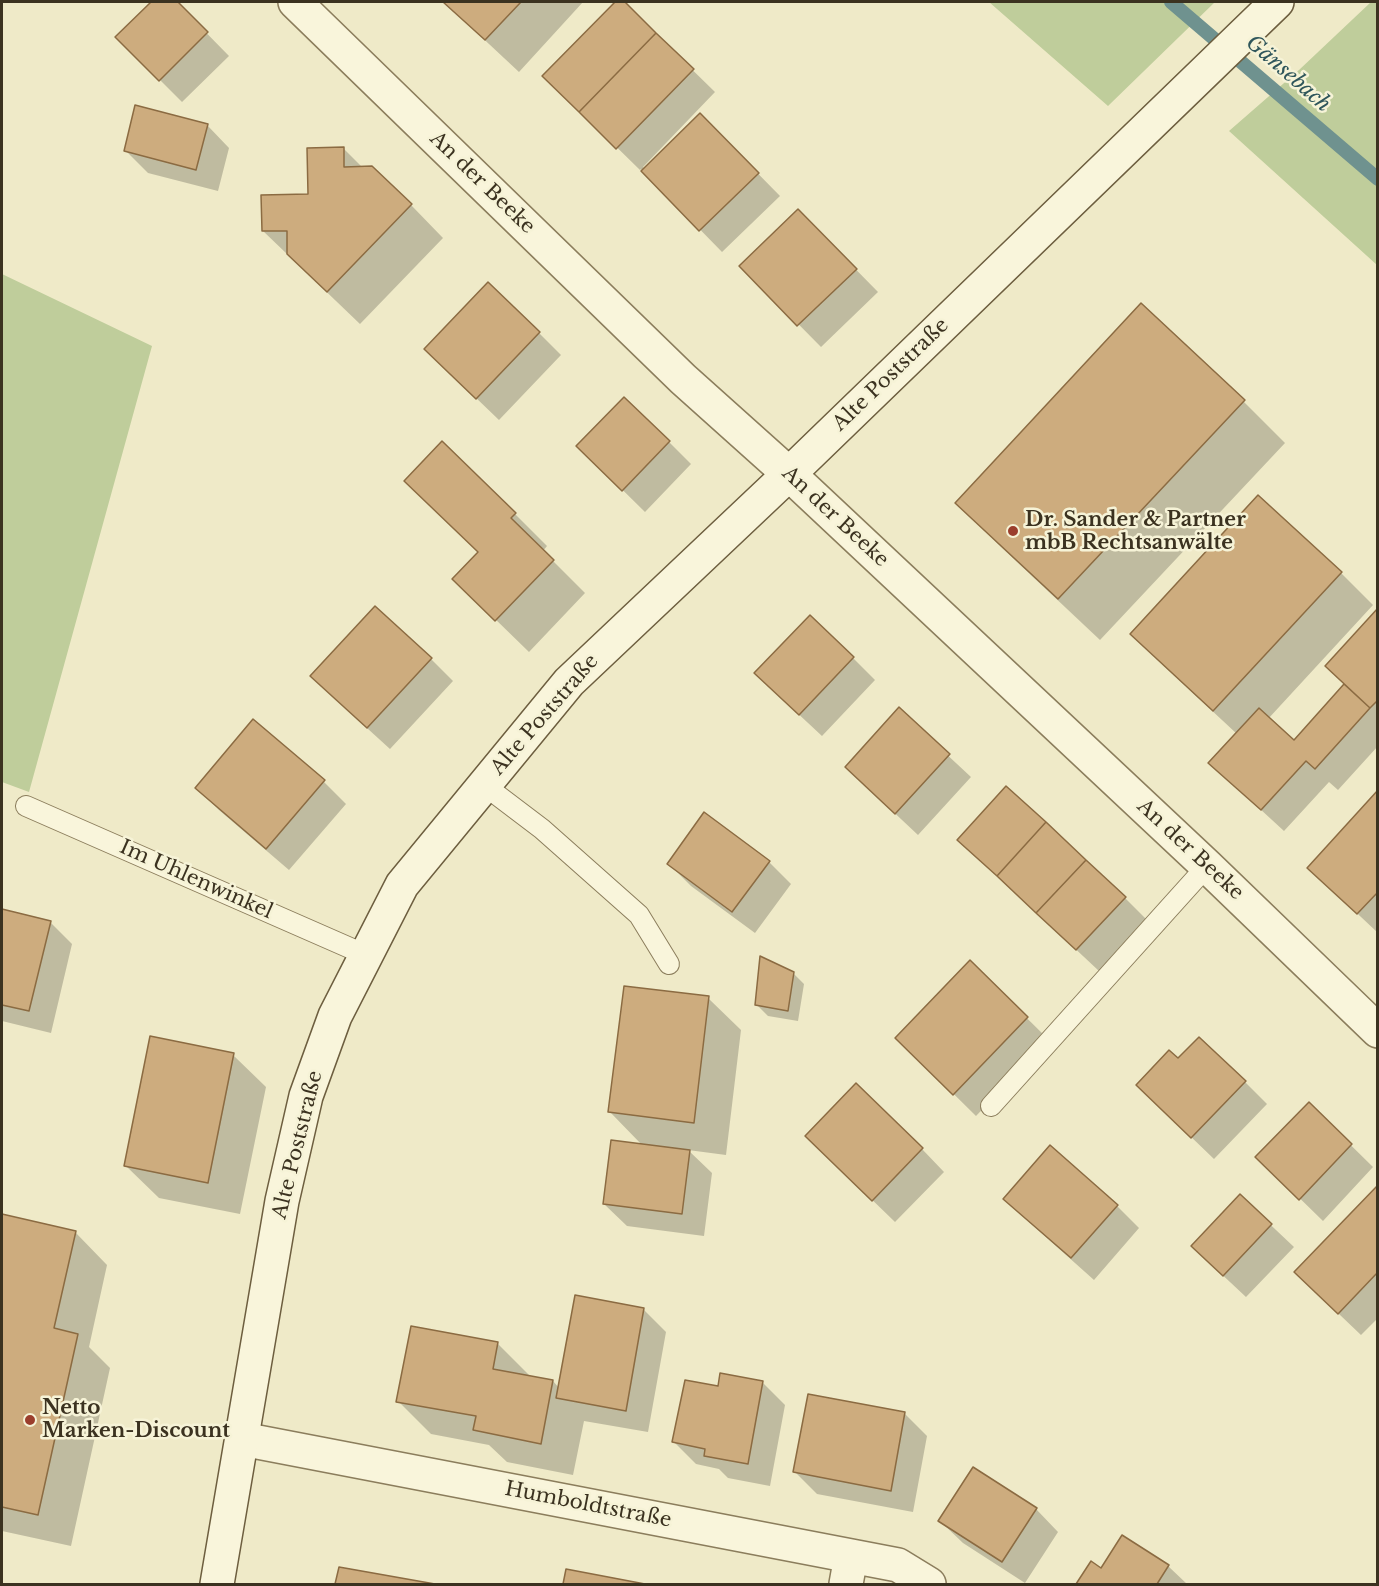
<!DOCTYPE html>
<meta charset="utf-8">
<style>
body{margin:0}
#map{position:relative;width:1379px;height:1586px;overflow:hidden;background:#efeac8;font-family:"Libre Baskerville",serif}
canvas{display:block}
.frame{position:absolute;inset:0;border:3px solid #3b3220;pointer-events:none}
</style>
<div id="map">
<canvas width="1379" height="1586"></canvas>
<div class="frame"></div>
</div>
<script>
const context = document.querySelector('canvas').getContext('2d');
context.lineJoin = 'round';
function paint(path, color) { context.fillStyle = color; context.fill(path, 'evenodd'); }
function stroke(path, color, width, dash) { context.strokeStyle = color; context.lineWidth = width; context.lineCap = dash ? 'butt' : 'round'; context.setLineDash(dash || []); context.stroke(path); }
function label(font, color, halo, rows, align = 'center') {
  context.font = font + ' "Libre Baskerville",serif'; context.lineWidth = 5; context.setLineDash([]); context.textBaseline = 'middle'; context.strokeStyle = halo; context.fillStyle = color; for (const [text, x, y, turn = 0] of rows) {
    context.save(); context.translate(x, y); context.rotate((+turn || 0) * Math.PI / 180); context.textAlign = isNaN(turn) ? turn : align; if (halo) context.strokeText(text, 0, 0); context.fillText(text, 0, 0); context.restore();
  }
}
const green = new Path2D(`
 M 989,2 L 1215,2 L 1108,106 Z
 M 1371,2 L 1378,2 L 1377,265 L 1229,131 L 1299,70 Z
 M 2,274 L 152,346 L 29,792 L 2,782 Z`);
const shadow = new Path2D(`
 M 153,2 L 176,2 L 229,56 L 182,102 L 117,37 Z
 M 444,2 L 583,2 L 519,72 Z
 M 617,2 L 623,2 L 715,92 L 643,167 L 645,169 L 722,137 L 780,196 L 722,252 L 641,169 L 640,170 L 544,76 Z
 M 207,125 L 229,148 L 218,191 L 148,173 L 126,151 Z
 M 343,148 L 363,168 L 411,205 L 443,238 L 360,324 L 263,231 L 309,196 Z
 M 820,233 L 878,292 L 821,347 L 741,266 Z
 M 1141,305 L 1244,402 L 1285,443 L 1100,640 L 998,544 L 957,502 Z
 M 539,333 L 561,355 L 499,420 L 448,371 Z
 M 669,442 L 691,464 L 645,512 L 578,446 Z
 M 515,514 L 547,546 L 543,551 L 585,593 L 529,652 L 454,579 Z
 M 1341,573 L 1373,605 L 1268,719 L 1294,742 L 1345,685 L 1378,610 L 1378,746 L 1338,790 L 1329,782 L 1284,831 L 1210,763 L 1237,734 L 1164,666 L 1132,634 Z
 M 853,658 L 875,680 L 822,736 L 778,695 Z
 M 431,659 L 453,681 L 390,749 L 334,698 Z
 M 899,710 L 971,777 L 918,835 L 869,789 Z
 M 253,721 L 324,782 L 346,804 L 289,870 L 219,810 L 197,788 Z
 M 1378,792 L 1378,933 L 1309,868 Z
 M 959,840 L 1125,898 L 1147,920 L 1099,971 Z
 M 769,862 L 791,884 L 755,933 L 691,886 L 669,864 Z
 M 2,910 L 50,922 L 72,944 L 51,1033 L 2,1021 Z
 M 970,962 L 1049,1040 L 976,1116 L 897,1038 Z
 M 793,973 L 804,984 L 798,1021 L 768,1016 L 757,1005 Z
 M 708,998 L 741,1030 L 726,1155 L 688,1150 L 712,1173 L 704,1236 L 627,1226 L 604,1204 L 643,1146 L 610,1112 Z
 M 233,1055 L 266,1087 L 240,1214 L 159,1198 L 126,1166 Z
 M 1245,1082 L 1267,1104 L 1214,1159 L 1160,1107 Z
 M 1309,1104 L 1373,1167 L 1323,1221 L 1280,1179 Z
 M 922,1149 L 944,1172 L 895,1222 L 829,1158 Z
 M 1378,1187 L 1378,1318 L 1361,1335 L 1318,1294 Z
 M 1240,1196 L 1294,1247 L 1246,1297 L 1215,1268 Z
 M 1005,1199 L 1117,1206 L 1139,1228 L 1094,1280 L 1028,1221 Z
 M 2,1216 L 75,1232 L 107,1265 L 89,1347 L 110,1368 L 71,1546 L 2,1531 Z
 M 644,1310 L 666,1332 L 648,1432 L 584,1421 L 573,1475 L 507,1462 L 489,1445 L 431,1434 L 398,1401 L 498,1344 L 530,1376 L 553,1381 L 559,1388 Z
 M 762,1382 L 785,1405 L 770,1486 L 728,1478 L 719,1469 L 696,1464 L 674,1442 L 719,1388 Z
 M 809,1395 L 905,1414 L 927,1436 L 913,1512 L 817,1494 L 795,1472 Z
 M 1036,1509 L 1058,1532 L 1025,1583 L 963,1543 L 940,1521 Z
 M 1091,1563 L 1101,1570 L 1168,1566 L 1187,1584 L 1078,1584 Z
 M 340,1568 L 429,1584 L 337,1584 Z
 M 567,1571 L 638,1584 L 564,1584 Z`);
const stream = new Path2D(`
 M 1171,2 L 1378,179`);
const building = new Path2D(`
 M 151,2 L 178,2 L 208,32 L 159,81 L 115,37 Z
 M 443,2 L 521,2 L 485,40 Z
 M 615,2 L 625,2 L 656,33 L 579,112 L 542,76 Z
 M 656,33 L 694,69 L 616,149 L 579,112 Z
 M 135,105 L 208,124 L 196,170 L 124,151 Z
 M 700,113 L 759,173 L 699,231 L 641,171 Z
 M 344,147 L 344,167 L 372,166 L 412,204 L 327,292 L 287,254 L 287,231 L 262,231 L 261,195 L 308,194 L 307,148 Z
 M 798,209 L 857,269 L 797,326 L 739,266 Z
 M 488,282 L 540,332 L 476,399 L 424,349 Z
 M 1141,303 L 1245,400 L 1058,599 L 955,503 Z
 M 624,397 L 670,441 L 622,491 L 576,446 Z
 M 442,441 L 516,513 L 511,518 L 554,560 L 495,621 L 452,579 L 478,552 L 404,481 Z
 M 1258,495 L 1342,572 L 1213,711 L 1130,634 Z
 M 375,606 L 432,658 L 367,728 L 310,676 Z
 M 1378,608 L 1378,700 L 1370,708 L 1325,666 Z
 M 810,615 L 854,657 L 799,715 L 754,673 Z
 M 1344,684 L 1370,708 L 1315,769 L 1306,761 L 1261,810 L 1208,763 L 1259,708 L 1294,740 Z
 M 899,707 L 950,754 L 895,814 L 845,767 Z
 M 253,719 L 325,780 L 266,849 L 195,788 Z
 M 1006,786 L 1046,822 L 997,876 L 957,840 Z
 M 1378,790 L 1378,892 L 1357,914 L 1307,868 Z
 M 704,812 L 770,861 L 732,912 L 667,864 Z
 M 1046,822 L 1086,860 L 1036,913 L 997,876 Z
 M 1086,860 L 1126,897 L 1076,950 L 1036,913 Z
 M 2,909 L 51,921 L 29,1011 L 2,1005 Z
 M 760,956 L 794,972 L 788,1011 L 755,1005 Z
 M 970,960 L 1028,1017 L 953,1095 L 895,1038 Z
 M 624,986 L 709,996 L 694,1123 L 608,1112 Z
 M 150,1036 L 234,1053 L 208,1183 L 124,1166 Z
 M 1199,1037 L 1246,1081 L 1191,1138 L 1136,1085 L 1169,1050 L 1178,1058 Z
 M 856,1083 L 923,1148 L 872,1201 L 805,1136 Z
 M 1309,1102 L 1352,1144 L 1299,1200 L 1255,1157 Z
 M 611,1140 L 690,1150 L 682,1214 L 603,1204 Z
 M 1050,1145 L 1118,1205 L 1071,1258 L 1003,1199 Z
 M 1378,1185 L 1378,1272 L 1338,1314 L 1294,1272 Z
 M 1240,1194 L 1272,1224 L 1223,1276 L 1191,1246 Z
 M 2,1214 L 76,1231 L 54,1328 L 78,1334 L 38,1515 L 2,1507 Z
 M 575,1295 L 644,1308 L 626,1411 L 556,1398 Z
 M 411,1326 L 498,1342 L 493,1369 L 553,1380 L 541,1444 L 473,1430 L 476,1416 L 396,1402 Z
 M 720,1373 L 763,1381 L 748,1464 L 704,1456 L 705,1449 L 672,1442 L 685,1380 L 718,1386 Z
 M 808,1394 L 905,1412 L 891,1491 L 793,1472 Z
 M 973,1467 L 1037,1508 L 1002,1562 L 938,1521 Z
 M 1122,1535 L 1169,1565 L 1157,1584 L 1076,1584 L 1091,1561 L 1101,1568 Z
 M 339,1567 L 435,1584 L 335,1584 Z
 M 566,1569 L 645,1584 L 563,1584 Z`);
const lane = new Path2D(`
 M 484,785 L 542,829 L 639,915 L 669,964
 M 26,806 L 366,955
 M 991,1106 L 1207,866`);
const street = new Path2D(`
 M 295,2 L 683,379 L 789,474 L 1207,866 L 1378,1031
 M 242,1439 L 898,1565 L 929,1584
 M 846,1584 L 851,1556`);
const secondary = new Path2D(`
 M 217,1584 L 282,1201 L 306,1096 L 335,1016 L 402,885 L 569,682 L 789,474 L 1277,2`);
const markers = [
 [1013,531,6,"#9b3e2c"],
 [30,1420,6,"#9b3e2c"]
];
const streetNames = [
 ["An der Beeke",482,183,44],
 ["Alte Poststraße",891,375,-44],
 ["An der Beeke",835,517,43],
 ["Alte Poststraße",545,715,-49],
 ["An der Beeke",1190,850,43],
 ["Im Uhlenwinkel",196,880,24],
 ["Alte Poststraße",298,1145,-76],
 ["Humboldtstraße",588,1505,11]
];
const poiNames = [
 ["Dr. Sander & Partner",1025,520],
 ["mbB Rechtsanwälte",1025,543],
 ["Netto",42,1408],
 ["Marken-Discount",42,1431]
];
const waterNames = [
 ["Gänsebach",1288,74,41]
];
paint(green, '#bfcd9b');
paint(shadow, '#0003');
stroke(stream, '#6f928f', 14);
paint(building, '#cdac7e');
stroke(building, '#8b6b42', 1.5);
stroke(lane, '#8b7d5c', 22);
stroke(street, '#8b7d5c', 36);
stroke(secondary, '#6d5e3f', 36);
stroke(lane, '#f9f5db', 20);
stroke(street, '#f9f5db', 33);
stroke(secondary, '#f9f5db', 33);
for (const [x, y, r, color] of markers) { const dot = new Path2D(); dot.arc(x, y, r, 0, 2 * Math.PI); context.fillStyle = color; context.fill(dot); stroke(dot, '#f6f3d7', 2); }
label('20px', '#3b3220', '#f6f3d7', streetNames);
label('bold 20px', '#3b3220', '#f6f3d7', poiNames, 'left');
label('italic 21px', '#2f565b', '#f6f3d7', waterNames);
</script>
